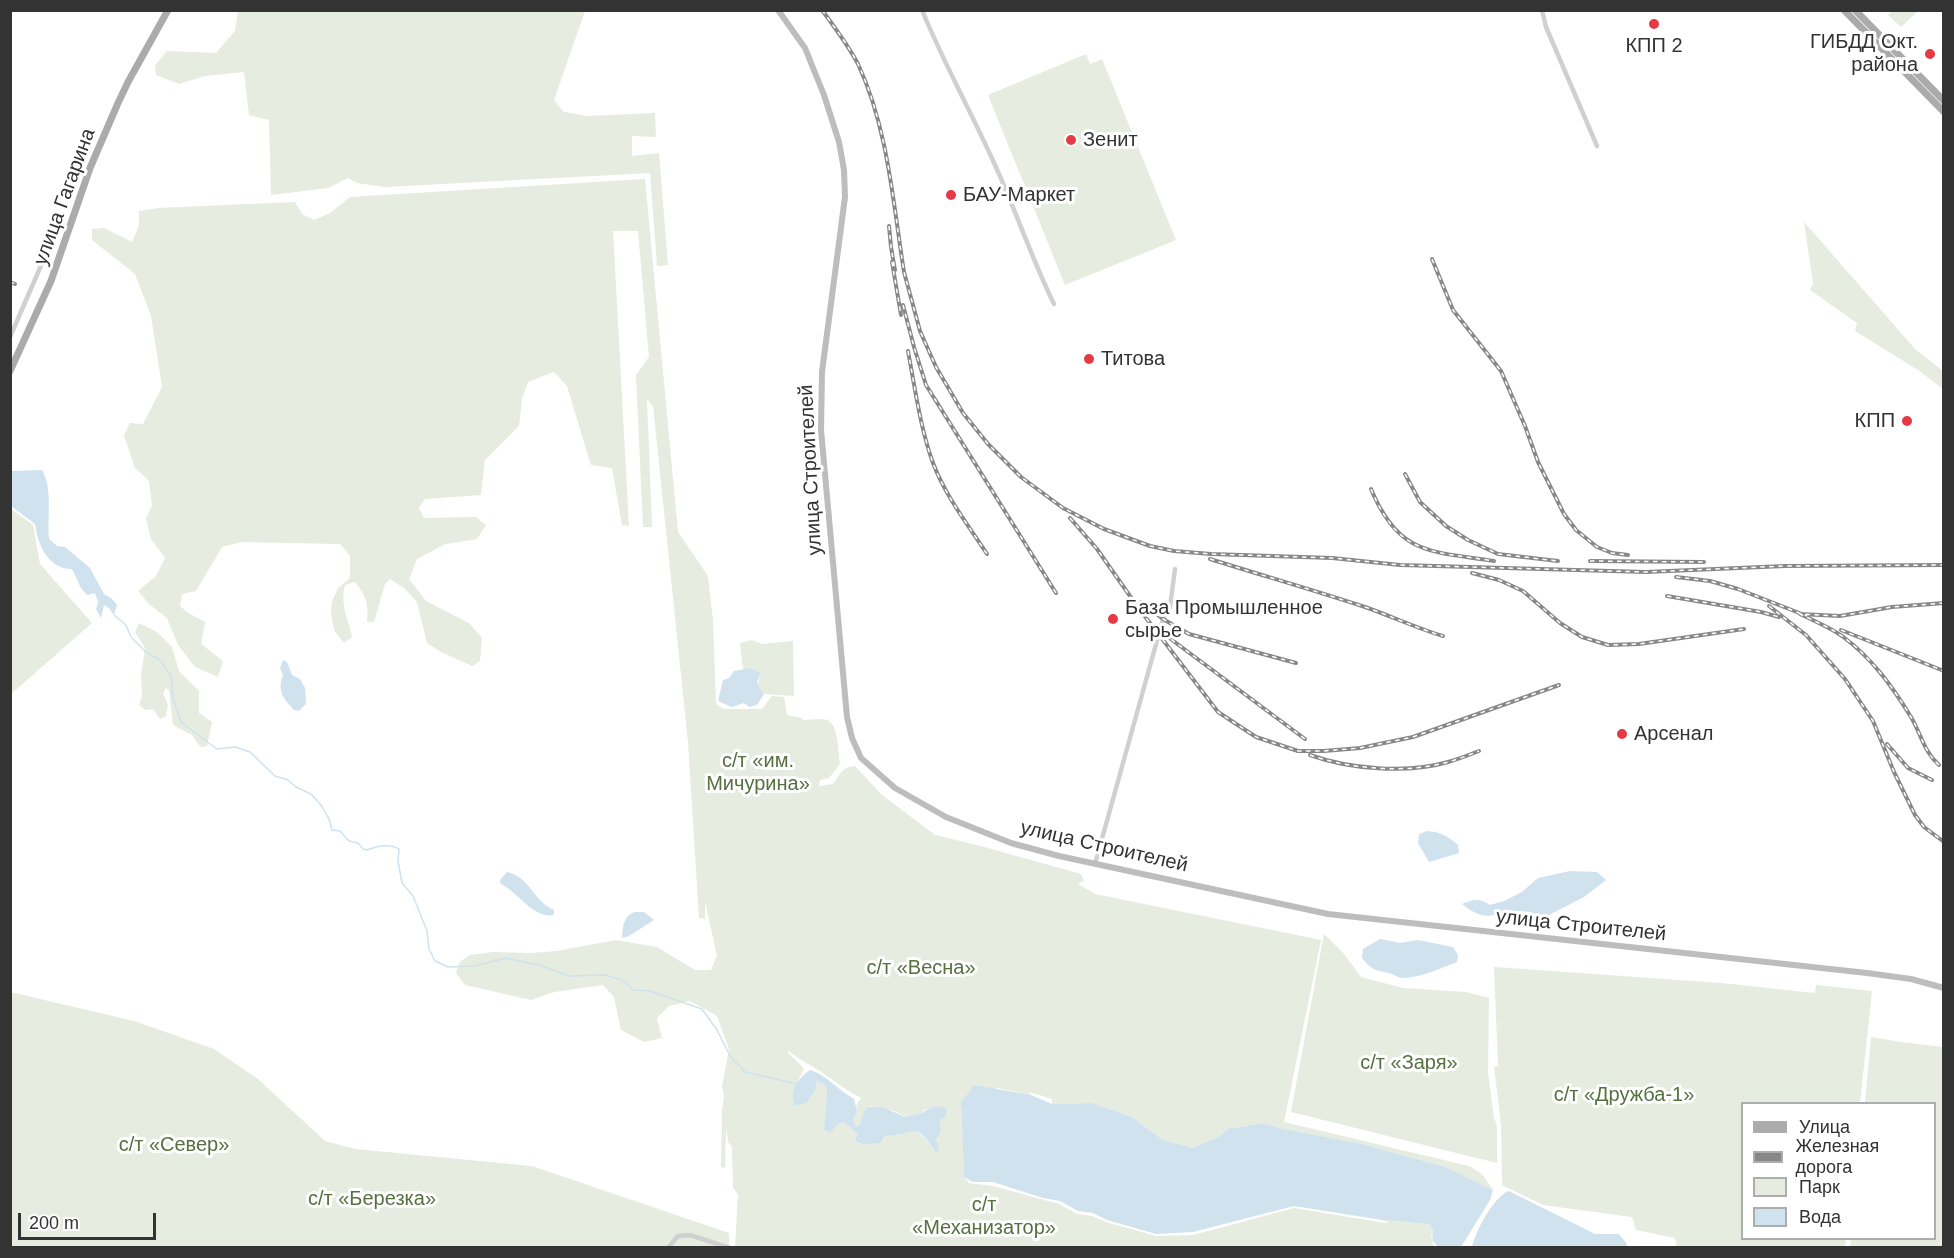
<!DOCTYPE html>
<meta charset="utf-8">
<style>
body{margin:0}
#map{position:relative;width:1954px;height:1258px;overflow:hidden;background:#fff;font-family:Helvetica,sans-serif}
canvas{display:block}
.frame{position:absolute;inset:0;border:12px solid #333;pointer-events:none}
.legend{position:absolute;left:1741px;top:1102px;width:195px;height:138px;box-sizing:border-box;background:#fff;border:2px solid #adadad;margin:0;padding:8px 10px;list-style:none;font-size:18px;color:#333}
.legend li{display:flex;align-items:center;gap:12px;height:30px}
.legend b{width:30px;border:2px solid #adadad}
.scale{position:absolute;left:18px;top:1213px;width:138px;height:27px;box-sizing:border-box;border:3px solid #333;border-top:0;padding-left:8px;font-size:18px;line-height:21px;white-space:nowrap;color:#333;-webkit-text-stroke:4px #fff;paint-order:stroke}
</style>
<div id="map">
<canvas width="1954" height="1258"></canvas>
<div class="frame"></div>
<ul class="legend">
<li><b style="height:8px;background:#ababab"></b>Улица</li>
<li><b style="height:8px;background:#888"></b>Железная дорога</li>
<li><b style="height:16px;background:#e6ecdf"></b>Парк</li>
<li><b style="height:16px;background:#cfe2ee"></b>Вода</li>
</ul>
<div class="scale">200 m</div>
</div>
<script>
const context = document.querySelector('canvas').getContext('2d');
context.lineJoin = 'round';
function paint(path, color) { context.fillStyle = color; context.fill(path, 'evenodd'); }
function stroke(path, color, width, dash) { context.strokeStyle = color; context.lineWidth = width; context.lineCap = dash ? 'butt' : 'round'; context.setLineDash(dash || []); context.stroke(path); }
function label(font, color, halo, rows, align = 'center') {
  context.font = font + ' Helvetica,sans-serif'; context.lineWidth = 6; context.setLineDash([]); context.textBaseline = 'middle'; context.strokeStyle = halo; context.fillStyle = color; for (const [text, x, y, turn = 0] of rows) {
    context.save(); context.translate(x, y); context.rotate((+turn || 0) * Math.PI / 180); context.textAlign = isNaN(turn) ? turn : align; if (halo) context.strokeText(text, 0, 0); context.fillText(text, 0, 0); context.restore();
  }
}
const green = new Path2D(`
 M 293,10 L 305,12 L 309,10 L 585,11 L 554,100 L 564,112 L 587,116 L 655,113 L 656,137 L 632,136 L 632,156 L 659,153 L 668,265 L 657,266 L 650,173 L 385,187 L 357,183 L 348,178 L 328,188 L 271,195 L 269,120 L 249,115 L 244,72 L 205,76 L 179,84 L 156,75 L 155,65 L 167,51 L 216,53 L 235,31 L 238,11 Z
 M 1893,10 L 1918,10 L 1918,11 L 1901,27 L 1888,15 Z
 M 1086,54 L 1090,64 L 1102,59 L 1176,240 L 1065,285 L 988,95 Z
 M 645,179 L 678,532 L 708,576 L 713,621 L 716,704 L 723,709 L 762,709 L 772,696 L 784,697 L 787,715 L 802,718 L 803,720 C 810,720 820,718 827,720 C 839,724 838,754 840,764 L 829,778 L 820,780 L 819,786 L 833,784 C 839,775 843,766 855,766 L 882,795 L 935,835 L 977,845 L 1081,874 L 1084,881 L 1078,884 L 1095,894 L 1321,940 L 1284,1122 L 1469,1166 L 1482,1174 L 1493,1190 L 1446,1167 L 1358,1143 L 1278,1128 C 1257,1118 1249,1129 1229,1128 L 1218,1137 L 1193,1148 L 1163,1140 L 1132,1117 L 1092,1103 L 1052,1104 L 1052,1099 L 1029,1092 L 1031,1095 L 997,1088 L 961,1103 L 964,1177 L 969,1183 L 993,1186 L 1059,1204 L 1077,1214 L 1092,1216 L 1106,1222 L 1156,1236 L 1193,1235 L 1294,1208 L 1385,1223 L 1389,1223 L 1382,1220 L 1429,1224 L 1433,1230 L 1431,1235 L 1434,1243 L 1431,1241 L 1435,1247 L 735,1247 L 738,1195 L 733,1187 L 732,1148 L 728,1141 L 726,1127 L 725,1168 L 721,1167 L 722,1111 L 724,1096 L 722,1086 L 729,1049 L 717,1016 L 690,1001 L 669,1006 L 657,1018 L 662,1038 L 644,1042 L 621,1030 L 614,997 L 603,985 L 554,992 L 531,1000 L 465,985 L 456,973 L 460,962 L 470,955 L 493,952 L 531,953 L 557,951 L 616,940 L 657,947 L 695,970 L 711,970 L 717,956 L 705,901 L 705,919 L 699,918 L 688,742 L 653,406 L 647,399 L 652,527 L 643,527 L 636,375 L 649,357 L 638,231 L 613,231 L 629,526 L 622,525 L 612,468 L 591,465 L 567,386 L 554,372 L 528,382 L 522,399 L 519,426 L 485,460 L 481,495 L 425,499 L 419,508 L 424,518 L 476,517 L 486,525 L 477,539 L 445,544 L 417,559 L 409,579 L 426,601 L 469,623 L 482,638 L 480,661 L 472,666 L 441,652 L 427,643 L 417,602 L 404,588 L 390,579 L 385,584 L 374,622 L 367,622 C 369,604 366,596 355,582 L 345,585 C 340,607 348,617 352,637 L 344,643 L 334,630 L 331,613 L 332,601 L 338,588 L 350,578 L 350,556 L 340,544 L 242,542 L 222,547 L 196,591 L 182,594 L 180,606 L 188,613 L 205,622 L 201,644 L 223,661 L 218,677 L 195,667 L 178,645 L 167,618 L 149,604 L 138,591 L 156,576 L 165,558 L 151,539 L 146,518 L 152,506 L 149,481 L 135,468 L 124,435 L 130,423 L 143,424 L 162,387 L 151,316 L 135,274 L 92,240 L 92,229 L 104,228 L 132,242 L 139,225 L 139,211 L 158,208 L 295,202 L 302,214 L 314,220 L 330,213 L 350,197 ZM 788,1050 C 798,1059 809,1064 820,1071 C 834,1081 846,1090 861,1098 L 856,1106 L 857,1112 L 853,1119 L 856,1127 L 861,1125 L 862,1117 L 868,1107 C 880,1105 895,1110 905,1117 L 919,1114 L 926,1109 L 940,1119 L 941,1132 L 936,1140 L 937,1154 C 915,1124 920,1132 886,1136 L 884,1140 C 875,1142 863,1148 856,1141 L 858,1134 L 844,1122 L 839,1123 L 830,1132 L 824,1129 L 827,1089 L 824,1084 L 817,1080 L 816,1089 L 807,1103 L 795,1106 C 787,1094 800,1080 804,1068 L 789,1054 Z
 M 1804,222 L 1915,349 L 1943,371 L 1943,389 L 1918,370 L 1855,331 L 1857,323 L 1810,290 L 1813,283 Z
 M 11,509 L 33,525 L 40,564 L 92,623 L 11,694 Z
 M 139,623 L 157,632 L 172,647 L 179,671 L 199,691 L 199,713 L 212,722 L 207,746 L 200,747 L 192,735 L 173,725 L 169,690 L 166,688 L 163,693 L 168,705 L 166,716 L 160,719 L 153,709 L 145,710 L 139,705 L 142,696 L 141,676 L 145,648 L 135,632 Z
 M 752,640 L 762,644 L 793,641 L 794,696 L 764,694 L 758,684 L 761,673 L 751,668 L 743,670 L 740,643 Z
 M 1324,934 L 1344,954 L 1361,977 L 1403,988 L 1466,992 L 1489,998 L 1488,1073 L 1494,1118 L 1497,1126 L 1497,1163 L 1291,1112 Z
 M 1494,967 L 1721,983 L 1815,993 L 1816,985 L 1872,991 L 1860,1103 L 1742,1104 L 1742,1238 L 1846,1239 L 1845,1247 L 1677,1247 L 1675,1238 L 1636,1230 L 1632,1217 L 1543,1205 L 1502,1185 L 1501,1124 L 1494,1067 L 1498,1066 Z
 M 10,992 L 134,1021 L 214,1049 L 258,1079 L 325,1141 L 355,1149 L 532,1166 L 729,1233 L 729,1247 L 11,1247 Z
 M 1871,1037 L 1901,1042 L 1943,1047 L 1943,1247 L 1850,1247 L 1851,1239 L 1934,1238 L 1934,1104 L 1865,1103 Z`);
const water = new Path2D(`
 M 42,470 C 53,489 47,517 49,539 L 57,546 L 65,547 L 90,568 L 104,594 L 111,598 L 117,605 L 114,615 L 109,608 L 104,605 L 101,618 L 96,609 L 98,602 L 95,593 L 87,595 L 81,588 L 72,569 C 48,569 38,545 35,524 L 11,506 L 11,471 Z
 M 283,660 L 287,662 L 292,675 L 300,679 L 305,688 L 306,704 L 299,711 L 294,710 C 283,698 277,691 283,675 L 280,668 Z
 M 751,668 L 761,673 L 757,683 L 764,694 L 757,705 L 749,707 L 744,703 L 732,707 L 718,701 L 723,680 L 729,678 L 734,671 Z
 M 1427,831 C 1440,832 1448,836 1458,845 L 1459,853 L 1429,862 L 1418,843 L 1419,834 Z
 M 1570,871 L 1597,872 L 1606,880 L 1584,897 L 1545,917 C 1538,915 1529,911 1521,911 C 1493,910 1490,926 1462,904 C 1474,899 1480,898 1490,905 L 1504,901 L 1522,892 L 1538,878 Z
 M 507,872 C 529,876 534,902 554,910 L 554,915 C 533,919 518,892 501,884 L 500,880 Z
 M 635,912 L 644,912 L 654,920 L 629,936 L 622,938 C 623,927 623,916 635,912 Z
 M 1380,939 L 1400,943 L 1418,940 L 1453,947 L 1458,955 L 1457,962 C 1440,968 1421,978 1403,978 C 1398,978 1394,974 1389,973 C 1374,970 1372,970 1362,958 L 1363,949 Z
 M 810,1070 C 825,1074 839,1091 854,1099 L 857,1112 L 853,1119 L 856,1127 L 860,1125 L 862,1117 L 867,1107 L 883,1107 L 905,1117 L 919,1114 L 935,1106 L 947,1108 L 945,1117 L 940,1120 L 941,1132 L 936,1140 L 939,1149 L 937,1154 C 915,1122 920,1133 886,1136 L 880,1143 C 871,1143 862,1147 855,1140 L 858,1134 L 844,1122 L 839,1123 L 830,1133 L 824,1129 L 827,1089 L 824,1084 L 817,1080 L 816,1089 L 807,1103 L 795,1106 C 787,1093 799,1077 810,1070 Z
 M 974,1085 L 1031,1095 L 1052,1104 L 1092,1103 L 1132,1117 L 1163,1140 L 1193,1148 L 1218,1137 L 1229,1128 C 1249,1129 1257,1118 1278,1128 L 1358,1143 L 1446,1167 L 1493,1190 L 1490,1200 L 1461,1247 L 1438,1247 C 1433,1242 1431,1237 1433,1230 L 1429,1224 L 1382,1220 L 1294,1206 L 1193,1232 L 1156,1234 L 1107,1220 L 1093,1213 L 1078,1211 L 1060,1201 L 1043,1198 L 993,1182 L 973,1182 L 964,1177 L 961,1103 Z
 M 1509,1191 L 1595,1234 L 1619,1234 L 1627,1244 L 1626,1247 L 1472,1247 C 1475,1232 1494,1196 1509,1191 Z`);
const stream = new Path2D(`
 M 114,615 L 126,625 L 131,637 L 145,651 L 161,661 L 171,676 L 173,699 L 181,722 L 217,749 L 235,747 L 250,752 L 275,776 L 288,780 L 296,787 L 311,794 L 321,805 L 329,819 L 332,830 L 340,831 L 349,841 L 358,843 L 363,849 L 367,850 C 377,846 389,843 399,849 L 398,861 L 402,883 L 413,896 L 427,931 L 429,949 L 435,961 L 448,967 L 474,966 L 506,958 L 539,965 L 569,976 L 605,975 L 622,980 L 633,990 L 650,991 L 702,1009 L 717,1030 L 730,1056 L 745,1072 L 797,1084`);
const minor = new Path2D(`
 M 922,10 C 942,59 967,104 989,152 C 1013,202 1030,255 1054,304
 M 1542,10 L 1546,27 L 1597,146
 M 10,337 L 53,238
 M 1095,864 L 1163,619 L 1170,607 L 1175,569
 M 668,1248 L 678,1236 L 690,1235 L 730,1248`);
const secondary = new Path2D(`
 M 778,10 L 805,48 L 824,95 L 839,142 L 844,170 L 845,197 L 822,372 L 821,430 L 847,717 L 852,738 L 861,758 L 895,788 L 946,817 L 1011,843 L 1059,856 L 1328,914 L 1867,973 L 1911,979 L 1944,988`);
const primary = new Path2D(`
 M 1844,10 L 1944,112
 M 1855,10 L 1944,101
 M 10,371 L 51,281 L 90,168 L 118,103 L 128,82 L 168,10`);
const rail = new Path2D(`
 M 822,10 C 835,28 848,45 858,64 C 888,128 893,203 904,272 L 920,331 L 936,367 L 963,413 L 988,444 L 1021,477 L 1063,508 L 1104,529 L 1150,546 L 1174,551 L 1211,554 L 1332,558 L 1400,565 L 1646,572 L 1785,566 L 1944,565
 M 889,226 L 891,247 L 895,270
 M 1432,259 L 1453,310 L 1501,371 L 1525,426 L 1538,462 L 1564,514 L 1576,530 L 1597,547 L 1612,553 L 1628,555
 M 892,262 L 901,315
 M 10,282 L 15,284
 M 903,305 L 914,347 L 926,385 L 1056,593
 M 908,351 C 915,388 920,427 933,463 C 945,495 968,525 987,554
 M 1405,474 L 1420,502 L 1446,526 L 1468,540 L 1498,554 L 1558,561
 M 1371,489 C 1399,556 1431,551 1494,561
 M 1070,518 L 1097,549 L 1137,606 L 1218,712 L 1256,737 L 1298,751 L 1324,751 L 1360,748 L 1413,737 L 1559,685
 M 1210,559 C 1261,575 1313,590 1365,607 C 1391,616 1416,628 1443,636
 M 1590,561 L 1704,562
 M 1472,573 L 1499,580 L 1523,591 L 1560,623 L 1582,637 L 1608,645 L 1639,644 L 1744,629
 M 1676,577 L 1710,581 L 1738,589 L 1807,616
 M 1667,596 L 1761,612 L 1779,617
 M 1141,602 L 1163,619 L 1189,634 L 1296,663
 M 1769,606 L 1806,635 L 1845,679 L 1873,721 L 1894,772 L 1915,815 L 1924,827 L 1944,842
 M 1841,630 L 1944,671
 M 1164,634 L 1305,739
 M 1887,744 L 1908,768 L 1932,780
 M 1310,755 C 1349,769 1407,774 1448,762 C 1459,759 1469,755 1479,751
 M 1939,765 C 1924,752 1921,734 1911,717 C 1892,686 1872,658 1842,636 C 1829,627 1814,621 1800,614 L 1840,616 L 1892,607 L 1944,603`);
const markers = [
 [1654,24,6,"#e63946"],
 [1930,54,6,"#e63946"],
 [1071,140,6,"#e63946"],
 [951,195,6,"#e63946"],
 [1089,359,6,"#e63946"],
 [1907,421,6,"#e63946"],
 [1113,619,6,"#e63946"],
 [1622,734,6,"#e63946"]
];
const poiNames = [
 ["ГИБДД Окт.",1918,42,"right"],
 ["района",1918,65,"right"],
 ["КПП 2",1654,46,"center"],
 ["Зенит",1083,140],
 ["БАУ-Маркет",963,195],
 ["Титова",1101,359],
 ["КПП",1895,421,"right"],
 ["База Промышленное",1125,608],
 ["сырье",1125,631],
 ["Арсенал",1634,734]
];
const streetNames = [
 ["улица Гагарина",65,197,-70],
 ["улица Строителей",811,470,-93],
 ["улица Строителей",1104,847,13],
 ["улица Строителей",1581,926,6]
];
const parkNames = [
 ["с/т «им.",758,761],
 ["Мичурина»",758,784],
 ["с/т «Весна»",921,968],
 ["с/т «Заря»",1409,1063],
 ["с/т «Дружба-1»",1624,1095],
 ["с/т «Север»",174,1145],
 ["с/т «Березка»",372,1199],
 ["с/т",984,1205],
 ["«Механизатор»",984,1228]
];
paint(green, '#e6ecdf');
paint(water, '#cfe2ee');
stroke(stream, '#cfe2ee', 1.5);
stroke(minor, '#d0d0d0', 4.5);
stroke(secondary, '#bdbdbd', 6);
stroke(primary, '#ababab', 7);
stroke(rail, '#888', 4);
stroke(rail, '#fff', 1.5, [4.5]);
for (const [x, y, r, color] of markers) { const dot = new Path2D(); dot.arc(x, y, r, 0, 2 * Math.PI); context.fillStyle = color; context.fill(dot); stroke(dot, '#fff', 2); }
label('20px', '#333', '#fff', poiNames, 'left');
label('20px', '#333', '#fff', streetNames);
label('20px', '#56703f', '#fff', parkNames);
</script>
